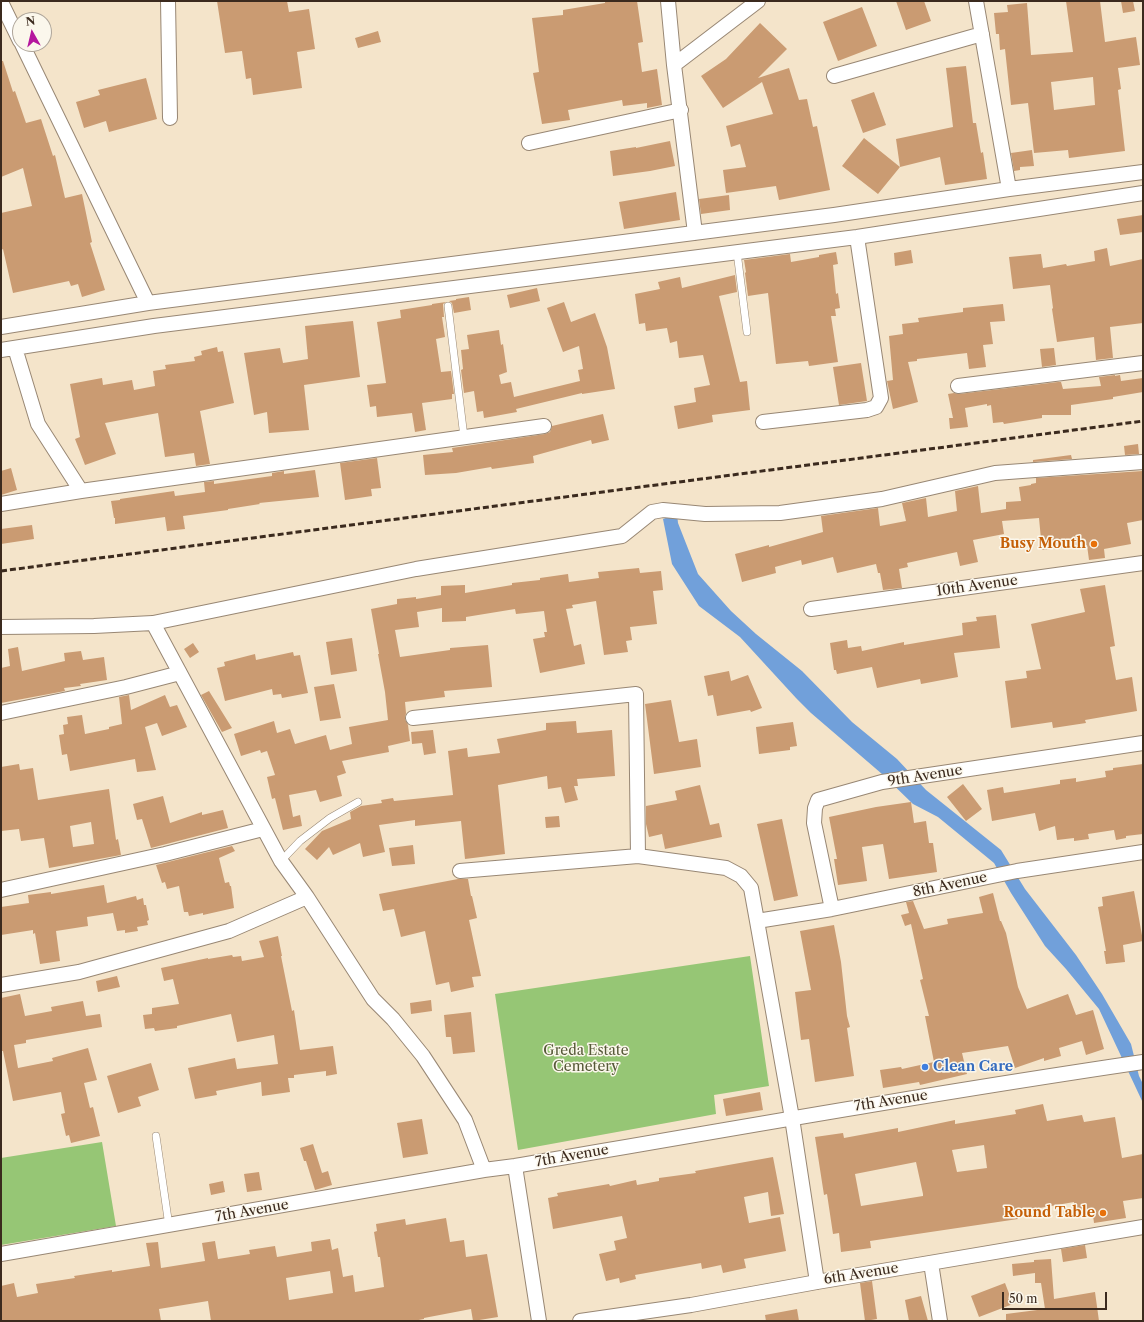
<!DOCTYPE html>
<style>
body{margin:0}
#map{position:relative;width:1144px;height:1322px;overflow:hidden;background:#f4e4ca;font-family:"Libre Caslon Text",serif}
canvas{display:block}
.frame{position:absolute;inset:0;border:2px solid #3b2a1e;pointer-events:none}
.north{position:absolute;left:12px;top:12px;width:40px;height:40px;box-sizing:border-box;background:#fbf7ec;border:1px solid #aea59a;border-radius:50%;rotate:352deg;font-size:11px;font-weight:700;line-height:16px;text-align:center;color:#3b2a1e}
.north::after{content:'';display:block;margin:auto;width:14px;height:18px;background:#b5179e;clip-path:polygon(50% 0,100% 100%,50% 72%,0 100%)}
.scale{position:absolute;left:1002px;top:1292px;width:105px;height:18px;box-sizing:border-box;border:2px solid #3b2a1e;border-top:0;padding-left:5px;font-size:12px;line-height:14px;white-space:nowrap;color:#3b2a1e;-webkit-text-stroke:3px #fbf7ec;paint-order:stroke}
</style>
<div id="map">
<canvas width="1144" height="1322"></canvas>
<div class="frame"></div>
<div class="north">N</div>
<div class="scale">50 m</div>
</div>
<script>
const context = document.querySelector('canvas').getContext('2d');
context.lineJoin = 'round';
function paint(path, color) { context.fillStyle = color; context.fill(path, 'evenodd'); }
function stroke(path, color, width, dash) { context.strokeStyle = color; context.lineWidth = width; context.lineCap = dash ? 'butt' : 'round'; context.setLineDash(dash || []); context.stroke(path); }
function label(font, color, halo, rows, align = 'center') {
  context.font = font + ' "Libre Caslon Text",serif'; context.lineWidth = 3; context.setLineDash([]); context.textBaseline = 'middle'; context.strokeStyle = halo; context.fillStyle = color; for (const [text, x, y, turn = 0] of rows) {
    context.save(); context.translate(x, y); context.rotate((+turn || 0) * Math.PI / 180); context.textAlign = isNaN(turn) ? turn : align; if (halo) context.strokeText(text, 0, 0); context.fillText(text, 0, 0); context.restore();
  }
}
const green = new Path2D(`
 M 750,956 L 769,1086 L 714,1095 L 716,1114 L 518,1150 L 495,994 Z
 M 102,1142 L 116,1226 L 1,1245 L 1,1158 Z`);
const water = new Path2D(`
 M 677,514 L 678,523 L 698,574 L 731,611 L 756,634 L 802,671 L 852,722 L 897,759 L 926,790 L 1001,850 L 1025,889 L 1076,955 L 1102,994 L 1131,1044 L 1139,1076 L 1143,1084 L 1143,1103 L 1099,1009 L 1066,969 L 1045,946 L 1011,893 L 994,863 L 938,817 L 913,804 L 882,774 L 811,713 L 796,698 L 740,637 L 699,606 L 672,564 L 663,519 Z`);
const building = new Path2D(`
 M 217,1 L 287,1 L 289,12 L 309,9 L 315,49 L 297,52 L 302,88 L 253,95 L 251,78 L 246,79 L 242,51 L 225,53 Z
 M 605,1 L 637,1 L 643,42 L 638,43 L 642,72 L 657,69 L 662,105 L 647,108 L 647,103 L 623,106 L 622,100 L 568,110 L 570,120 L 542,124 L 533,73 L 539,72 L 532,18 L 563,15 L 563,10 L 605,3 Z
 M 896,1 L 924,1 L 931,21 L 906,30 Z
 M 1066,1 L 1100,1 L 1105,42 L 1136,37 L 1140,65 L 1118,68 L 1121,89 L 1118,90 L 1125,151 L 1069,158 L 1068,150 L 1034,153 L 1028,103 L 1011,105 L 1005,49 L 1000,50 L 999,34 L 996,34 L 994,13 L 1008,12 L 1007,5 L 1027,3 L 1031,55 L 1073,52 ZM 1093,77 L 1095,105 L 1054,110 L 1051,82 Z
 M 1121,1 L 1133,1 L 1135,11 L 1123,13 Z
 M 862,7 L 877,46 L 838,61 L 823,22 Z
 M 760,23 L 787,49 L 758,78 L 789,68 L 799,100 L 807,99 L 813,127 L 817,126 L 830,190 L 779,200 L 776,186 L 726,193 L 723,170 L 746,167 L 740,144 L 731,147 L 726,126 L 773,114 L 762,82 L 723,108 L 701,76 L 726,59 Z
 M 378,31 L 381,42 L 358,48 L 355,38 Z
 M 1,61 L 3,61 L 13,92 L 15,91 L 26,123 L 41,119 L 53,156 L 55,155 L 65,198 L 82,194 L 92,242 L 90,243 L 105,290 L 82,297 L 78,284 L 71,286 L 69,281 L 13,293 L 3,249 L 1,250 L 1,213 L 32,206 L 23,168 L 1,177 Z
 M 966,66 L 973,123 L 976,123 L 981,153 L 983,152 L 987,179 L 945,185 L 940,157 L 900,167 L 896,139 L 953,127 L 946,68 Z
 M 146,78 L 157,119 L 109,132 L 106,121 L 84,128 L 76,102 L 100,95 L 98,90 Z
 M 874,92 L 886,125 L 863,133 L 851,100 Z
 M 864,138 L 900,167 L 878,194 L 842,166 Z
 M 670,141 L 675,166 L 650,171 L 613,176 L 610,151 L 636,147 L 636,148 Z
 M 1032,150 L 1034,166 L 1020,167 L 1020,170 L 1014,171 L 1011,153 Z
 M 676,192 L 680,220 L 624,229 L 619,202 Z
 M 729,195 L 730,210 L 701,214 L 699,199 Z
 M 1143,215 L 1143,232 L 1120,235 L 1117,219 Z
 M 1107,248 L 1110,266 L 1143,259 L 1143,323 L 1110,327 L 1113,358 L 1096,360 L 1094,337 L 1057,342 L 1052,309 L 1053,308 L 1050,285 L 1013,289 L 1009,257 L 1041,254 L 1043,268 L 1066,264 L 1067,266 L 1095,261 L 1094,251 Z
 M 911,250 L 913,263 L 895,266 L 894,253 Z
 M 836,252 L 838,264 L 833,265 L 836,294 L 838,293 L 840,308 L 835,309 L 836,316 L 831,316 L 838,362 L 809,366 L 808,361 L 776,364 L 768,293 L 748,296 L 745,273 L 746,272 L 744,260 L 790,254 L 791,262 L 819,257 L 819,255 Z
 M 735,275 L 737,292 L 719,296 L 740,382 L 747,381 L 750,410 L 712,415 L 713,422 L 678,429 L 674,406 L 696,402 L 694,388 L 710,385 L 703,355 L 679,358 L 677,341 L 670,343 L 667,328 L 646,331 L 645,323 L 639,324 L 635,294 L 660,289 L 658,282 L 680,277 L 682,288 Z
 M 537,288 L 540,301 L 510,308 L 507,295 Z
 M 469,297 L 471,310 L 454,313 L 452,303 L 449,301 L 456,300 L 456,299 Z
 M 446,302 L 443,304 L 444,317 L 442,317 L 445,337 L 436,339 L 441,372 L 451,371 L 454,394 L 452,394 L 452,399 L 422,403 L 426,430 L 415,432 L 412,413 L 377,417 L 376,406 L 370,407 L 367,385 L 386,383 L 377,322 L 401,318 L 400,310 L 432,305 L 432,304 Z
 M 564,302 L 571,322 L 595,313 L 607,347 L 615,389 L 582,394 L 582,393 L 516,409 L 517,412 L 484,418 L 483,411 L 477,412 L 474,391 L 464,393 L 461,370 L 463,369 L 461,350 L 469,349 L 467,335 L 499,330 L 501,345 L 503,344 L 507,372 L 499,375 L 501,384 L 511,382 L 514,397 L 580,381 L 578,370 L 583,369 L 579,346 L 563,352 L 547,308 Z
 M 1003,304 L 1005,321 L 990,322 L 993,344 L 983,345 L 986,367 L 969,369 L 967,353 L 917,359 L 917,361 L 908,362 L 918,402 L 893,409 L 887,381 L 893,380 L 889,336 L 903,334 L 902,324 L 919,322 L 918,318 L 963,312 L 963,308 Z
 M 353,321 L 360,377 L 304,385 L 309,430 L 269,433 L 267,412 L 254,415 L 244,353 L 280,348 L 283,363 L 308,359 L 305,326 Z
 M 217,347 L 218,352 L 223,351 L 234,403 L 200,411 L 210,464 L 196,466 L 194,453 L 165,457 L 158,413 L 105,423 L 116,454 L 85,465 L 75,439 L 80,437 L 70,384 L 102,378 L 103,385 L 132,380 L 134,390 L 155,386 L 153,371 L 166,369 L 165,365 L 195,361 L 194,357 L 202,355 L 201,351 Z
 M 1054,348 L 1056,365 L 1042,367 L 1040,349 Z
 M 861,363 L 867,401 L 839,405 L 833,367 Z
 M 1115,375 L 1115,376 L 1120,375 L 1121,381 L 1143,378 L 1143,392 L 1113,397 L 1113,399 L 1071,405 L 1071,415 L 1042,415 L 1042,418 L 1004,424 L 1003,422 L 993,423 L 991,405 L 987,406 L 987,404 L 965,408 L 968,427 L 950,429 L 949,418 L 953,418 L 948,394 L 954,393 L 959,394 L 1058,382 L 1061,382 L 1063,389 L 1101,386 L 1099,377 Z
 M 603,414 L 609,440 L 592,444 L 591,440 L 533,456 L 534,463 L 492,469 L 491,467 L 456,473 L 425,475 L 423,455 L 453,452 L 452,448 L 545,434 L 550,432 L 552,426 Z
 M 1138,444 L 1139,454 L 1125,455 L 1124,446 Z
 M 1071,455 L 1072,459 L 1033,462 L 1033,460 Z
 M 377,458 L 381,488 L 371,489 L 372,496 L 345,500 L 340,463 Z
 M 11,468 L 17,490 L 1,495 L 1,471 Z
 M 315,470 L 319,497 L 259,503 L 260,504 L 228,509 L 228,510 L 183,516 L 185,529 L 167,531 L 165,517 L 115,524 L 115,518 L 114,518 L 111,501 L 120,500 L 120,499 L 174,491 L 175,496 L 205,492 L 204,482 L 214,481 L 214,484 L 272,476 L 272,473 L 284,471 L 284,474 Z
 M 1143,471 L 1143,520 L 1127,523 L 1131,544 L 1104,549 L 1105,558 L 1089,560 L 1087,545 L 1042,550 L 1039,518 L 1002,521 L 1004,534 L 973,540 L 978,562 L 960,566 L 957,552 L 907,563 L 908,567 L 899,569 L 902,588 L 883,590 L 880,573 L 878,573 L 876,564 L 837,573 L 833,557 L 802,565 L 801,560 L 775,567 L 776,573 L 742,582 L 735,554 L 769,545 L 769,547 L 823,532 L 821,516 L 878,508 L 880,526 L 906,521 L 902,503 L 926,498 L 928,517 L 957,511 L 955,491 L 978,486 L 981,513 L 1006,509 L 1006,502 L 1021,501 L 1019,487 L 1031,485 L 1031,484 L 1036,483 L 1036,478 Z
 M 32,525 L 34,539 L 1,544 L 1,529 Z
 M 639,568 L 640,573 L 661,571 L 663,590 L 653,591 L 657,624 L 630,627 L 632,640 L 626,641 L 628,652 L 604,655 L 596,601 L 572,605 L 573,608 L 566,609 L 574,646 L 581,644 L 585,664 L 540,673 L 533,639 L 545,637 L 544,632 L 547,632 L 544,611 L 516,614 L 515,609 L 466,617 L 466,621 L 442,622 L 442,608 L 417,612 L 419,627 L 395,630 L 400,657 L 450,650 L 450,648 L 488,645 L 492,687 L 444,691 L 445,697 L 405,702 L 406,713 L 405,719 L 408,725 L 410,741 L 388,746 L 389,752 L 342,761 L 346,773 L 337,776 L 342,796 L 320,802 L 316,790 L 289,795 L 293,817 L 300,815 L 302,826 L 283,830 L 275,798 L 272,799 L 267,777 L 275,775 L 267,751 L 261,753 L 260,750 L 241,756 L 234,734 L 274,721 L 277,733 L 290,729 L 295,744 L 326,735 L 330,750 L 352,744 L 349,727 L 388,720 L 385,692 L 378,654 L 379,654 L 371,609 L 397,604 L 397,599 L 416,597 L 416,599 L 441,595 L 441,586 L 465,585 L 465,593 L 512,585 L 512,583 L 540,580 L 540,578 L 568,574 L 569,582 L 599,578 L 598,572 Z
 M 1105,585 L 1115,646 L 1110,647 L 1116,680 L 1132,677 L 1137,711 L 1085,720 L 1086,723 L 1053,728 L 1052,722 L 1011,728 L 1005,681 L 1027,678 L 1026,671 L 1041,669 L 1031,624 L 1085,612 L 1080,589 Z
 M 996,615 L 1000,648 L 954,653 L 958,677 L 921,684 L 920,679 L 877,688 L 872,667 L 837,674 L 836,670 L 834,670 L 830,643 L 847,640 L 848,648 L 861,646 L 862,651 L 904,642 L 904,645 L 963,635 L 962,623 L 977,621 L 976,617 Z
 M 352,638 L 357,671 L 331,675 L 326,642 Z
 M 193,643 L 199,652 L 190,658 L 184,649 Z
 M 18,647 L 22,671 L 65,661 L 64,653 L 81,651 L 83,660 L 104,657 L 107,680 L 80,684 L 81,686 L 64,688 L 65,691 L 1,703 L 1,668 L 10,666 L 8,649 Z
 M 293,652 L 294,656 L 300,655 L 308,693 L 282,698 L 281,694 L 273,695 L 272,689 L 225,701 L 217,668 L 225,666 L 224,662 L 255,654 L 256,660 Z
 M 729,671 L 731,681 L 748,675 L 762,708 L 751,712 L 750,710 L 717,716 L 713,695 L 708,696 L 704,676 Z
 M 334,684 L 341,718 L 320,721 L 314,687 Z
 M 209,691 L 232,728 L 222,732 L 201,695 Z
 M 129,695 L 131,710 L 165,695 L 170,707 L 177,705 L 187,727 L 162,736 L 157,723 L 145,727 L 156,770 L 137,772 L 135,759 L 70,771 L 67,754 L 62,755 L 59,735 L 64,734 L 63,725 L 68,724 L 67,717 L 82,715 L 85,734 L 109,729 L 109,727 L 122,724 L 119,697 Z
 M 671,700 L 679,742 L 697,739 L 701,767 L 654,774 L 645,704 Z
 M 576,721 L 577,733 L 612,730 L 615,776 L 577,779 L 578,786 L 574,786 L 578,800 L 565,803 L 561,787 L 548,789 L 547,776 L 498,785 L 505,854 L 465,859 L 461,821 L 415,826 L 415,820 L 379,825 L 385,852 L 363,857 L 360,843 L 333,855 L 329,847 L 317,860 L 305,849 L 322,831 L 351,819 L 350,812 L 361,806 L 382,803 L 381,800 L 393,798 L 394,801 L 453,795 L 448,751 L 467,748 L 468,757 L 500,753 L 497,739 L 546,730 L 546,723 Z
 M 793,722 L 797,746 L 790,747 L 790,750 L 759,754 L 756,727 Z
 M 433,730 L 436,753 L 424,755 L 422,743 L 412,744 L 411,732 Z
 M 19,764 L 20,770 L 33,768 L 38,800 L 109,789 L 116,840 L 118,839 L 121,855 L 49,868 L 44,838 L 21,841 L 19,829 L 1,831 L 1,767 ZM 91,822 L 94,844 L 73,847 L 70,826 Z
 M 1143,764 L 1143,834 L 1126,836 L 1126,838 L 1116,840 L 1114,830 L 1088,834 L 1089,839 L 1074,841 L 1074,838 L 1057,840 L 1055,826 L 1039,831 L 1035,813 L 992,821 L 987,790 L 1003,787 L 1004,793 L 1060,784 L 1060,780 L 1076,778 L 1076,782 L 1106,777 L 1105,771 L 1113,770 L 1113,768 Z
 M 963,784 L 982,809 L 966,821 L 947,797 Z
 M 700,785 L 710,825 L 719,823 L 722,837 L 665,849 L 662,834 L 649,837 L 646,824 L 646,806 L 677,800 L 675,791 Z
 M 163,796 L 170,823 L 202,812 L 202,815 L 223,810 L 228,828 L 151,848 L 142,819 L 137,820 L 133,804 Z
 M 911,802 L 914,823 L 926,821 L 929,843 L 933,843 L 937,872 L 889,879 L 883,844 L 862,847 L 867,881 L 838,885 L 834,859 L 837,859 L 829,817 L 876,807 Z
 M 559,816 L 560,827 L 546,828 L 545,817 Z
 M 782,819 L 798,896 L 774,901 L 757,824 Z
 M 413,845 L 415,864 L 392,866 L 389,848 Z
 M 232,846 L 235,851 L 219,858 L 225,883 L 229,882 L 230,886 L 231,886 L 234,908 L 203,915 L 203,913 L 189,916 L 188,912 L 184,912 L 179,886 L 167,889 L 165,882 L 162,883 L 156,865 Z
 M 458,879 L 468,879 L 471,896 L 472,896 L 477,918 L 469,920 L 481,976 L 472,977 L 474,987 L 451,992 L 449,982 L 436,985 L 425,931 L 401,937 L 394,909 L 383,911 L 379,894 Z
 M 104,885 L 107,903 L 136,896 L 137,900 L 143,898 L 144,905 L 146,905 L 149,920 L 147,921 L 148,925 L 137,927 L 138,931 L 125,933 L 125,930 L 117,931 L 113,913 L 87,917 L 88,926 L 56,931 L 60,961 L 40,964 L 35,933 L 33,934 L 33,930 L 1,935 L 1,907 L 29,903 L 28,895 L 51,892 L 51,894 Z
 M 1134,891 L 1143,941 L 1123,945 L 1125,962 L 1106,964 L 1104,951 L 1106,951 L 1098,907 L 1103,906 L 1102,897 Z
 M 993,893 L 1000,921 L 1001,921 L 1006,933 L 1018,987 L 1027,1009 L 1068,994 L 1076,1015 L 1093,1010 L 1104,1049 L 1086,1055 L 1082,1041 L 1059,1048 L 1061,1056 L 1044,1061 L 1044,1058 L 1015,1068 L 1008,1046 L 962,1053 L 967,1074 L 920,1085 L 919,1082 L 883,1088 L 880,1070 L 901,1067 L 902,1069 L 934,1062 L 925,1016 L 929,1016 L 920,980 L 923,979 L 911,924 L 905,926 L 901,915 L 909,913 L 906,902 L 913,901 L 924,929 L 948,924 L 947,919 L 983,913 L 979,897 Z
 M 834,925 L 841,962 L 847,1016 L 850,1027 L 847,1028 L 854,1076 L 815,1082 L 809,1039 L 801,1040 L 795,992 L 811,990 L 800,931 Z
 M 278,936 L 282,956 L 281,956 L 292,1011 L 294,1010 L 300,1050 L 333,1046 L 337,1074 L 326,1076 L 326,1071 L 294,1075 L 294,1078 L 288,1078 L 290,1092 L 262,1096 L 261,1082 L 216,1091 L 217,1095 L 195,1099 L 188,1068 L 235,1058 L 237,1069 L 278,1064 L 274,1035 L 237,1042 L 231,1014 L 177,1026 L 177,1028 L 155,1031 L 154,1028 L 145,1029 L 143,1015 L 152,1014 L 152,1008 L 179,1004 L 173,979 L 164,981 L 161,968 L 208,958 L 208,959 L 232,955 L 233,957 L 241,956 L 242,961 L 264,957 L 259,941 Z
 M 117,976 L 120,987 L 98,992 L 96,981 Z
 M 20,994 L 25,1016 L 52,1011 L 51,1007 L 83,1001 L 86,1016 L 100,1014 L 102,1027 L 26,1040 L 26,1043 L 14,1045 L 18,1068 L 53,1061 L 52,1058 L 88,1048 L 97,1080 L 84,1083 L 90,1108 L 93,1107 L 100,1136 L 71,1143 L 69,1135 L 66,1136 L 61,1114 L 65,1113 L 61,1092 L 13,1101 L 3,1051 L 1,1051 L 1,998 Z
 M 431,1000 L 432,1011 L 411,1014 L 410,1003 Z
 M 471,1012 L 475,1052 L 453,1054 L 451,1037 L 446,1037 L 444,1015 Z
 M 151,1063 L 159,1090 L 138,1097 L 141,1106 L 118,1113 L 107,1076 Z
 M 760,1092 L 763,1110 L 726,1116 L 723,1099 Z
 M 1043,1104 L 1047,1121 L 1082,1115 L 1084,1122 L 1115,1117 L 1122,1158 L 1143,1154 L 1143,1198 L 1123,1201 L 1126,1218 L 1094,1223 L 1093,1215 L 1076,1218 L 1074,1202 L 1017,1212 L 1018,1219 L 870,1241 L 871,1248 L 841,1252 L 839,1233 L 833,1234 L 827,1194 L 824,1195 L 815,1137 L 843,1133 L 844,1138 L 898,1128 L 898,1132 L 955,1120 L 955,1124 L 1016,1114 L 1015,1110 ZM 984,1145 L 987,1168 L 957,1172 L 952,1150 ZM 916,1162 L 923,1194 L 923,1196 L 861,1206 L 855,1174 Z
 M 422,1119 L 428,1154 L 403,1158 L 397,1123 Z
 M 313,1144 L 322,1173 L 328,1171 L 332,1185 L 315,1190 L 306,1161 L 304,1161 L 300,1148 Z
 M 773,1157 L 784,1214 L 771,1216 L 768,1192 L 744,1197 L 749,1223 L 780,1217 L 786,1251 L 744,1259 L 746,1268 L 723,1273 L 721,1265 L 702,1269 L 701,1263 L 635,1275 L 636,1279 L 620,1283 L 619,1278 L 606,1281 L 599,1254 L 616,1250 L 614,1241 L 627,1238 L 622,1216 L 553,1229 L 548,1198 L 558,1196 L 557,1193 L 609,1184 L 610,1186 L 636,1180 L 637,1185 L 659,1181 L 659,1178 L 696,1173 L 695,1171 Z
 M 259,1172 L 262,1190 L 247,1192 L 244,1174 Z
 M 223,1181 L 225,1192 L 211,1195 L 209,1184 Z
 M 446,1218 L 450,1242 L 464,1240 L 466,1257 L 487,1254 L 498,1317 L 473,1321 L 471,1309 L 424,1318 L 424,1319 L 413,1321 L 211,1321 L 208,1301 L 159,1309 L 161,1321 L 1,1321 L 1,1286 L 14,1283 L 17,1297 L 38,1293 L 36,1284 L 75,1278 L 74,1276 L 112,1270 L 112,1272 L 150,1266 L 146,1243 L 158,1242 L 161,1268 L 205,1261 L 202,1243 L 215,1241 L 218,1259 L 250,1254 L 249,1250 L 275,1246 L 277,1257 L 312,1251 L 311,1242 L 330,1239 L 332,1250 L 338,1248 L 343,1277 L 353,1275 L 355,1292 L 384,1287 L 380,1257 L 378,1257 L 374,1232 L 377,1231 L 376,1224 L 405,1219 L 406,1225 ZM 330,1271 L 333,1293 L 289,1300 L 286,1278 Z
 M 1085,1245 L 1087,1258 L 1063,1262 L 1061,1249 Z
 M 1051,1259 L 1054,1299 L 1095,1292 L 1099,1321 L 1006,1321 L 1006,1314 L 1045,1309 L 1041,1283 L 1035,1283 L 1035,1273 L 1013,1276 L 1012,1264 L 1034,1262 L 1034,1260 Z
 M 872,1281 L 877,1319 L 865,1321 L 860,1283 Z
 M 1005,1283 L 1013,1304 L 979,1317 L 971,1296 Z
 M 921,1296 L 928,1321 L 909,1321 L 905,1300 Z
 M 797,1309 L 799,1321 L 766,1321 L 765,1315 Z`);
const lane = new Path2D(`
 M 737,252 L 747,332
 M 448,306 L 464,437
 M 281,861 L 300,841 L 330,818 L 358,802
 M 156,1136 L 169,1226`);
const street = new Path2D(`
 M 168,1 L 170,118
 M 668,1 L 674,65 L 695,233
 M 976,1 L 1009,189
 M 1,2 L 20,41
 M 22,44 L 148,303
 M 674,65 L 758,1
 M 834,76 L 982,34
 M 529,143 L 681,110
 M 1,327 L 148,303 L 834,215 L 1009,189 L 1143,172
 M 15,348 L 38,424 L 81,491
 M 1,350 L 154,326 L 857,237 L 1143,193
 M 958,386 L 1143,363
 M 763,422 L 867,410 L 876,407 L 881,398 L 857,237
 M 1,504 L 81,491 L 544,426
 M 811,609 L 1143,563
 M 153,623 L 281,861 L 307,897 L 373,999 L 393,1019 L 423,1056 L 465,1120 L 484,1170
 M 1,627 L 94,626 L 153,623 L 416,569 L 622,536 L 652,512 L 663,510 L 705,514 L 780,513 L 882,499 L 995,473 L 1143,462
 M 1,713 L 126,687 L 180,673
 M 413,718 L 636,694 L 638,856
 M 460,871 L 638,856 L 726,868 L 741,876 L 751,888 L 757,921 L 792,1118 L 817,1282
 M 1,890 L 165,854 L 263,829
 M 832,909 L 814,823 L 815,808 L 818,800 L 882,782 L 1143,743
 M 757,921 L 832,909 L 1017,871 L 1143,852
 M 1,985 L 79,972 L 229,931 L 307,897
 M 515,1166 L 539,1321
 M 1,1254 L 484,1170 L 515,1166 C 724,1130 933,1093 1143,1062
 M 931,1263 L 940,1321
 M 580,1321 L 691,1305 L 817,1282 L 1143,1227`);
const rail = new Path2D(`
 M 1,571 L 1143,421`);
const markers = [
 [1094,544,4,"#e8710a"],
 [925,1067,4,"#3f7fe0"],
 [1103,1213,4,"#e8710a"]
];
const foodNames = [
 ["Busy Mouth",1086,544],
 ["Round Table",1095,1213]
];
const streetNames = [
 ["10th Avenue",977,586,-8],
 ["9th Avenue",925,776,-9],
 ["8th Avenue",950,885,-12],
 ["7th Avenue",891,1101,-9],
 ["7th Avenue",572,1156,-10],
 ["7th Avenue",252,1211,-10],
 ["6th Avenue",861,1274,-9]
];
const parkNames = [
 ["Greda Estate",586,1051],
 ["Cemetery",586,1067]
];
const shopNames = [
 ["Clean Care",933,1067]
];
paint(green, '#96c675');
paint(water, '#71a0da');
paint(building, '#ca9b72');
stroke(lane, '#988774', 8);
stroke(street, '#988774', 16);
stroke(lane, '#fff', 7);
stroke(street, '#fff', 14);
stroke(rail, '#3b2a1e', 3, [6, 3]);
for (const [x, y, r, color] of markers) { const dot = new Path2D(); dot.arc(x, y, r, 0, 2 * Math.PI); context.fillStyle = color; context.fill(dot); stroke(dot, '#fbf7ec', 1.5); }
label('bold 14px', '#c56008', '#fbf7ec', foodNames, 'right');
label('14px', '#3b2a1e', '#fbf7ec', streetNames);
label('14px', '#565938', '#fbf7ec', parkNames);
label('bold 14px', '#366cbe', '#fbf7ec', shopNames, 'left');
</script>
